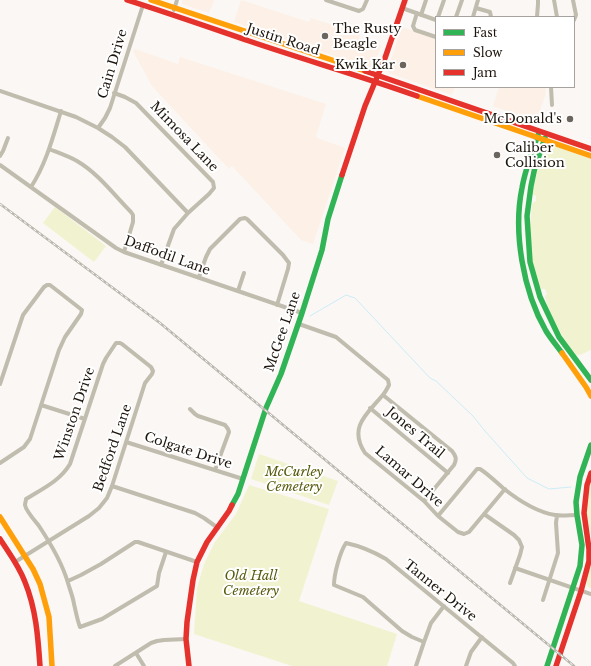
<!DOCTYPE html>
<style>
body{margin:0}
#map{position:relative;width:591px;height:666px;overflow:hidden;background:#faf7f4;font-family:"Libre Baskerville",serif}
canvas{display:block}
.legend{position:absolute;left:435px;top:16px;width:140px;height:72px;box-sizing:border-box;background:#fff;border:1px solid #a5a29f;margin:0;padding:5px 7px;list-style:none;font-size:12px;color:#1e160e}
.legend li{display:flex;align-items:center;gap:8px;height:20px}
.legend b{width:20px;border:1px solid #a5a29f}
</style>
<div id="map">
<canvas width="591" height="666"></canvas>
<ul class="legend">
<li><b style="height:5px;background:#30b455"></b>Fast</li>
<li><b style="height:5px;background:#ff9f0a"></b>Slow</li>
<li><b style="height:5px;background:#e5322d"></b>Jam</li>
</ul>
</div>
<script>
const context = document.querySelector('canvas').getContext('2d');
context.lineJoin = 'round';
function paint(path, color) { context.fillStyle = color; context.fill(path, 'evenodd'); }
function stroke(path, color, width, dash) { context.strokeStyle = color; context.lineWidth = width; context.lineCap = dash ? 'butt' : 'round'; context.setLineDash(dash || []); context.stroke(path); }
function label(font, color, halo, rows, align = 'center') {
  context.font = font + ' "Libre Baskerville",serif'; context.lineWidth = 4; context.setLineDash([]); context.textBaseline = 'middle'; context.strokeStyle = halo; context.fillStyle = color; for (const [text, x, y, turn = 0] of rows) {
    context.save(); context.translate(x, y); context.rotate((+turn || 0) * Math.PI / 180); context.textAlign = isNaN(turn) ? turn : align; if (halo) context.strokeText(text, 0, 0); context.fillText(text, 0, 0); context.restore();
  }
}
const built = new Path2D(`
 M 182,0 L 214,0 L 209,13 L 182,4 Z
 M 241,0 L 309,22 L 311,18 L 360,34 L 359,39 L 381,46 L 373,69 L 234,22 Z
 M 402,27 L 436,38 L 436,87 L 455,87 L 452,95 L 389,73 L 387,71 Z
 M 135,49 L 178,64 L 180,57 L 326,104 L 316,136 L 317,138 L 345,148 L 313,244 L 301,240 L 232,166 L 229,169 L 152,86 L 133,51 Z
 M 499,87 L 543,87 L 546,88 L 545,96 L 536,122 L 493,106 Z`);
const green = new Path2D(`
 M 549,145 L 552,145 L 591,159 L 591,350 C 585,352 581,356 576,355 C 562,337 551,319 545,297 L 547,293 L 545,289 L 542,289 L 539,288 L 531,256 L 529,238 L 532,204 L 534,202 L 536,201 L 536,196 L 532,194 L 535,174 L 539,165 L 545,149 L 547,149 Z
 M 55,207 L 106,246 L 94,262 L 43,223 Z
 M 259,454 L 338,481 L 329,505 L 251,479 Z
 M 591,478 L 591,537 L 586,510 Z
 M 249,485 L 329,509 L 299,601 L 397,634 L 387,666 L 292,666 L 194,634 L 197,588 L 204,564 L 215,542 L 236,514 Z
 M 591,552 L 591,588 L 588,587 L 587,583 L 585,583 Z`);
const stream = new Path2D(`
 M 310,316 L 346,295 L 355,298 L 430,378 L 436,381 L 473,416 L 485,431 L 527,478 L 549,489 L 571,487`);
const street = new Path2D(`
 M 326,0 L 359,11 L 363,9 L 367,0
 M 554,0 L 557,17
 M 573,0 L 576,15 L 574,20
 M 402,8 L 436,20
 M 476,8 L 490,12 L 491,17
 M 174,10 L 177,0
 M 417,13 L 413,26 L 415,30 L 436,37
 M 421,15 L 426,0
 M 438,17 L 444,0
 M 456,17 L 462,0
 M 473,17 L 478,0
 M 537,17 L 538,4 L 538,0
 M 551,87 L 552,105
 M 0,91 L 76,117 L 98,128 L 112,137 L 125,147 L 188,213
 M 114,93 L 125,97 L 136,103 L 213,182 L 214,188 L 209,194 L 188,213 L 174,229 L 161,265
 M 98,128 L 105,118 L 110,108 L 143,5
 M 49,149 C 59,153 68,156 77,161 C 99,174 114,195 131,212 L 133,215 L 133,222 L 124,252
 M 0,156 L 3,151 L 8,138
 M 0,165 L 116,248 L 124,252 L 302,313
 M 31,187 C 46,164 53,137 61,111
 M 199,277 L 206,257 L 210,249 L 240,219 L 245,218 L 247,219 L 283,255 L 289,263 L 288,269 L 277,305
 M 238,291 L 244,273
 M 299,324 L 336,337 L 388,380 L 389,385 C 387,389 385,393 382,396 C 367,414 348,427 365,453 L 424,501 L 438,516 L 458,532 L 464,534 L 469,532 L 505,489
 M 0,384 L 23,315 L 44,287 L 47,285 L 50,285 L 82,310 L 81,314 L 65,337 L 59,350 L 30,439 L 24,447 L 0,463
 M 383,395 L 452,451 C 456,456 457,459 454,465 L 424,501
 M 41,405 L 85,419
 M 370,408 L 448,473
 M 190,409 L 195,414 L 198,416 L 225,425 L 228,429 L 229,432 L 215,470
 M 126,442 L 243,479
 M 112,486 L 195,513 L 204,518 L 218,528
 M 484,514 L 514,535 L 519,540 L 522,547 L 520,555 L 510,583
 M 438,516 L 477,469 L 480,469 C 488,474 496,482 503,488 C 518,500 536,512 555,515 C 562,516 570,515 577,515
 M 15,562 L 89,516 L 99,508 L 107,498 L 112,486 L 145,383 L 152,374 L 153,371 L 151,367 L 122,344 L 120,343 L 116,343 L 106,358 L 103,364 L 70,464 C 60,481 42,489 26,499 C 26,501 25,503 25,505 C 26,511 35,521 39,526 C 51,544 62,562 68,583 C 70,590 73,597 74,604 C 76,612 77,619 80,627 L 102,619 L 157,586 L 159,573 L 166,552
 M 515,568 L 591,594
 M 68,581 L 81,575 L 101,564 L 135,542 L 138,542 L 197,562
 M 543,600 L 558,553 L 556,523 L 557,515
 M 424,642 L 412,637 L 402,631 L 363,597 L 334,585 C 334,574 340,552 346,543 C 360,546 374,552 386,559 L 513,663 L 515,666
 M 136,653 L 144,666
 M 115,666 L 151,643 L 157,641 L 164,640 L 186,639
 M 416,666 L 424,642 L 431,623 L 444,606
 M 466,666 L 471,652 L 482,637`);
const fast = new Path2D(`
 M 538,135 C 532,152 525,170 522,188 C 513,232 523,291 546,331 C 551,339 557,346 562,353
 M 545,138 L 535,167 L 531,186 L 527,216 L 530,262 L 540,297 L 559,337 L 591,380
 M 232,505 L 238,494 L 266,408 L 281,374 L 302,313 L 322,250 L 328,219 L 342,175
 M 547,666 L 580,566 L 582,545 L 577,515 L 576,502 L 580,477 L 591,445`);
const slow = new Path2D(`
 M 151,0 L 365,71
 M 417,96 L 591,156
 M 562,353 L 586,387 L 591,396
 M 0,517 L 33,569 L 40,584 L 49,617 L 52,666`);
const jam = new Path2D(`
 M 127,0 C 168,13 208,27 249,41 C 305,60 361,76 417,96
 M 365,71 L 591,149
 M 342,175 L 365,106 L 385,58 L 405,0
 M 0,539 C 9,553 19,566 25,582 C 36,609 38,637 40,666
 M 189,666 L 186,639 L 187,622 L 193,580 L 197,562 L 207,542 L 229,511 L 232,505
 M 556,666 L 581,591 L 589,561 L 589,549 L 584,513 L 587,485 L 591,473`);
const rail = new Path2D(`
 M 0,204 L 160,323 L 574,666`);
const markers = [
 [325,36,4,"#6b655e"],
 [403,65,4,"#6b655e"],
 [570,119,4,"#6b655e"],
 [497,155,4,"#6b655e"]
];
const poiNames = [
 ["The Rusty",333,29],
 ["Beagle",333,44],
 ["Kwik Kar",395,65,"right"],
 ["McDonald's",562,119,"right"],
 ["Caliber",505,148],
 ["Collision",505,163]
];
const streetNames = [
 ["Justin Road",283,40,18],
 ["Cain Drive",113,64,-73],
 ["Mimosa Lane",184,137,46],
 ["Daffodil Lane",167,256,20],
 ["McGee Lane",283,332,-71],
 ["Winston Drive",75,414,-71],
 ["Jones Trail",415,433,40],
 ["Bedford Lane",113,448,-71],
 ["Colgate Drive",188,451,18],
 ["Lamar Drive",409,477,41],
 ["Tanner Drive",440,591,39]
];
const parkNames = [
 ["McCurley",294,472],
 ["Cemetery",294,487],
 ["Old Hall",251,576],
 ["Cemetery",251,591]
];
paint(built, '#fdf0e6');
paint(green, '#f1f3d0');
stroke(stream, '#cdecf7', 1);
stroke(street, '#c0bcae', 4);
stroke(fast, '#30b455', 5.5);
stroke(slow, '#ff9f0a', 5.5);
stroke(jam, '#e5322d', 5.5);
stroke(rail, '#b9b6ae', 2.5);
stroke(rail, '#fff', 1, [3]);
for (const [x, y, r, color] of markers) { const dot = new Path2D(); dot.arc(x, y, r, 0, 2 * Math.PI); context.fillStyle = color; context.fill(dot); stroke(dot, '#fff', 1.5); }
label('13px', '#1e160e', '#fff', poiNames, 'left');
label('13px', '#1e160e', '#fff', streetNames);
label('italic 13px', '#585b0d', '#fff', parkNames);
</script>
